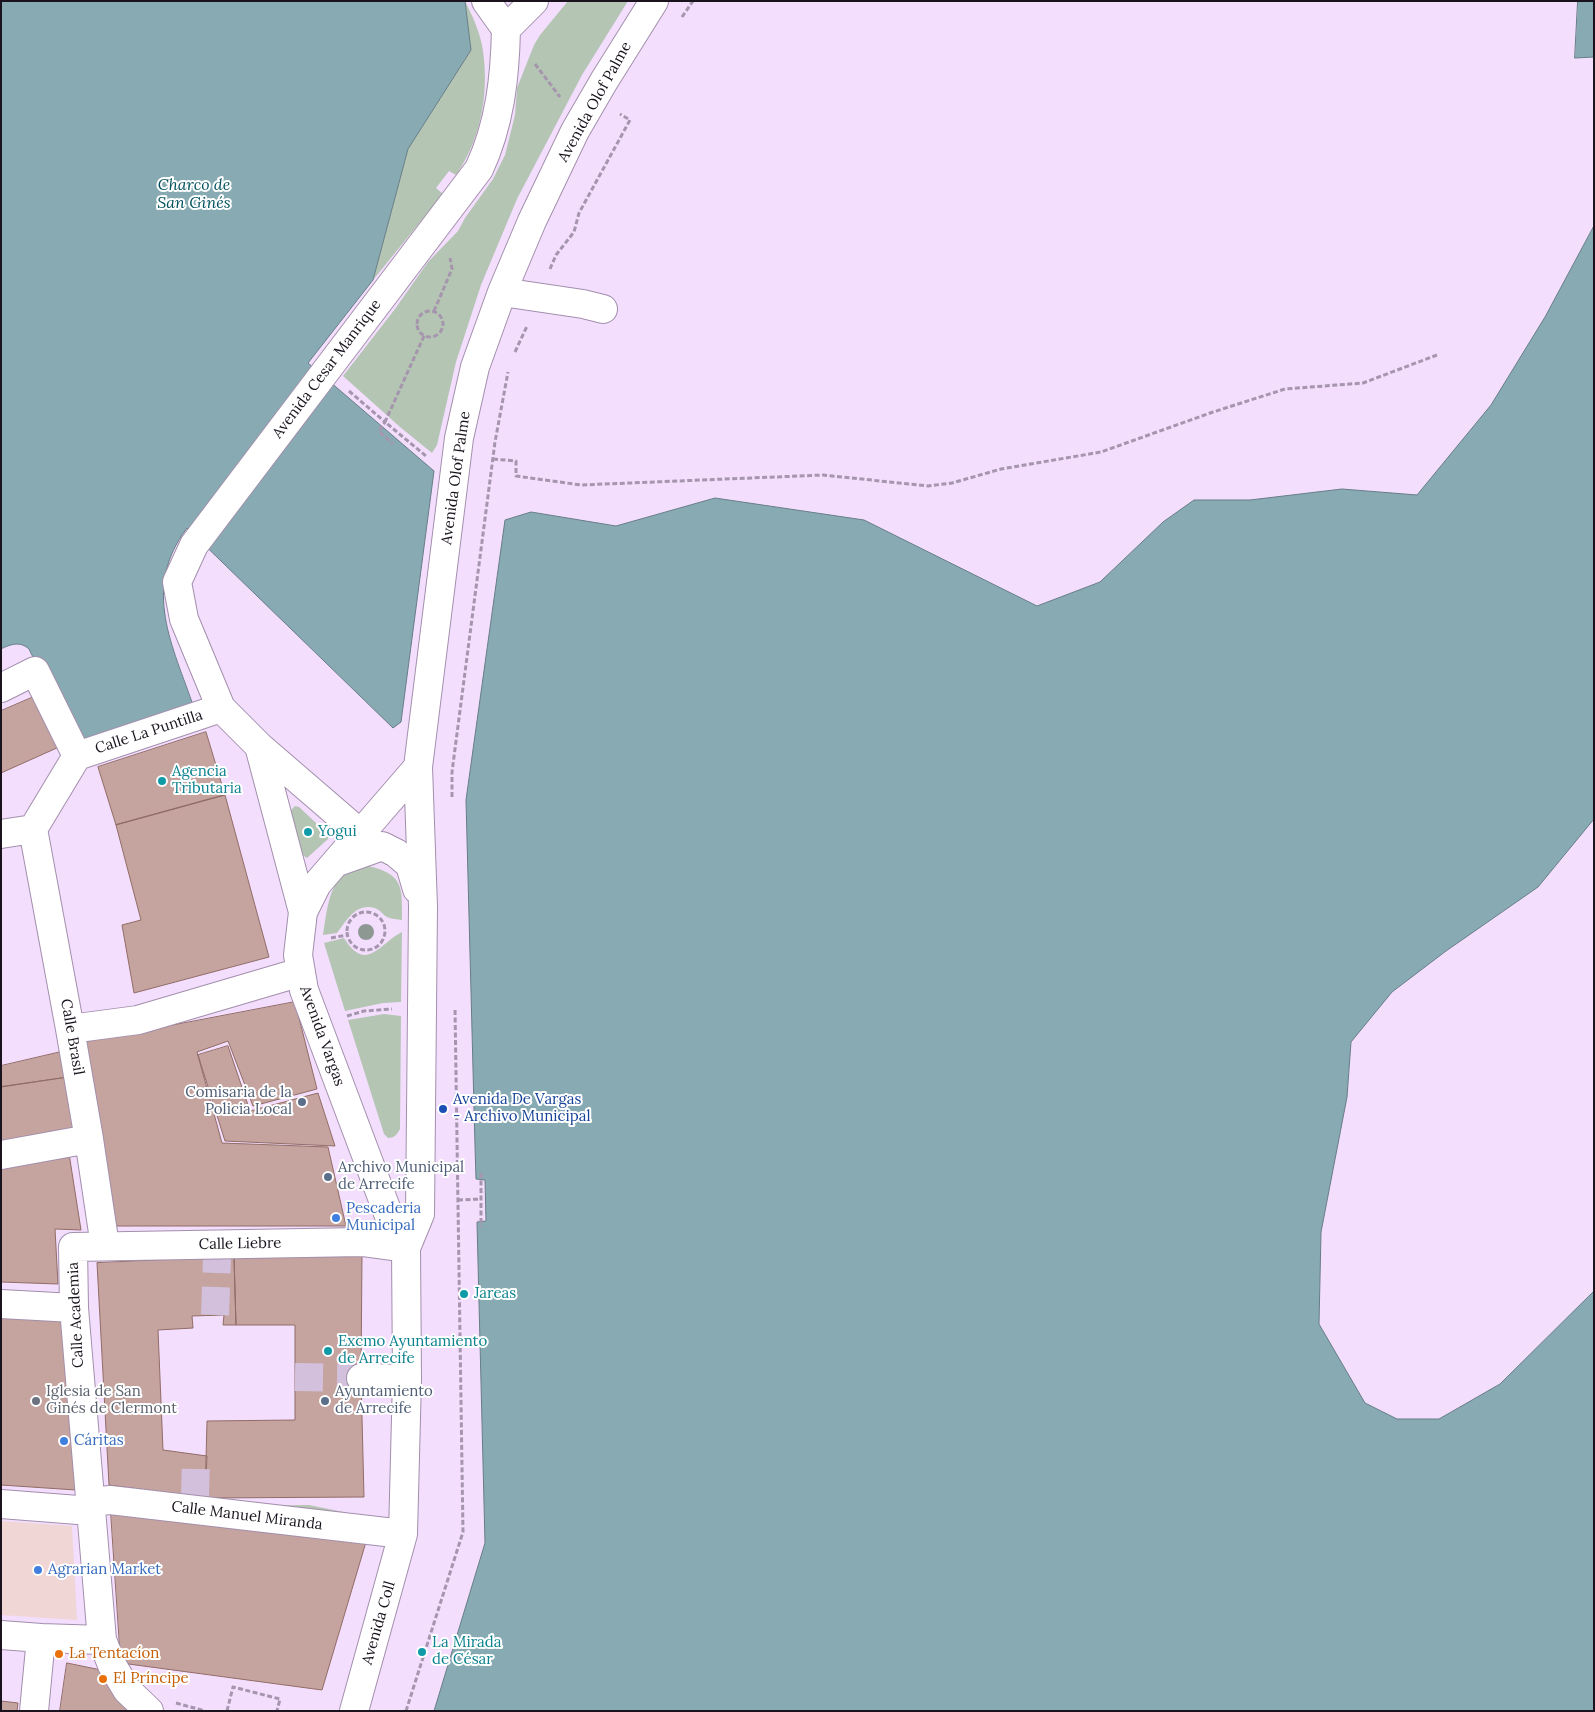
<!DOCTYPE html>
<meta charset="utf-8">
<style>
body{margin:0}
#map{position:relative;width:1595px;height:1712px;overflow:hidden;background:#f3defe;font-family:Lora,serif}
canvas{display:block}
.frame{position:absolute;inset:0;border:2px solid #1a131e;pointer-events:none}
</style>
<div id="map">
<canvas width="1595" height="1712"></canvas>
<div class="frame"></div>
</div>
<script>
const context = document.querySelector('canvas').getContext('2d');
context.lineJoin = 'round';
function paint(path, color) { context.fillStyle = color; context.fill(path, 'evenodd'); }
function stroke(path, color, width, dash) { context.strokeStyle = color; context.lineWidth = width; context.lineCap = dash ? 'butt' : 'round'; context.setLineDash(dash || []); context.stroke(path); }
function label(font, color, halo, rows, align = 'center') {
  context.font = font + ' Lora,serif'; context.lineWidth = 4; context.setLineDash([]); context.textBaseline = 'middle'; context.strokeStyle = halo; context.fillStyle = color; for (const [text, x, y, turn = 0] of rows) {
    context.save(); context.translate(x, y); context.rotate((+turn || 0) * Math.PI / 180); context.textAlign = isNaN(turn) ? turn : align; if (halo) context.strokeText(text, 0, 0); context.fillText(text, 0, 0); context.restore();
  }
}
const commercial = new Path2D(`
 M 1,1521 L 72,1526 L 77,1620 L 1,1615 Z`);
const green = new Path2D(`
 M 465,1 C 472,15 479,30 482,45 C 490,89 482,138 456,175 L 449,171 L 436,188 L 443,194 L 373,280 L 408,149 L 471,50 Z
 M 568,1 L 628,1 L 582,75 L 517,199 L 481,285 L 456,362 L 437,445 L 432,453 L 400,427 L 343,376 L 395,309 L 428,262 L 458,231 L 465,218 L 493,179 L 505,155 L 515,115 L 517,88 L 534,45 L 540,35 Z
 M 295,806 L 299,807 L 329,835 L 328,839 L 307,858 L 301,854 L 289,812 Z
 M 368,866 C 404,874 402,887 402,920 C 397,919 391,919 387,917 C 383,915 381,911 377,909 C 357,901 347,920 337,933 L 323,935 C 327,912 328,880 352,869 C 357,867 363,867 368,866 Z
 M 402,932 L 401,1002 L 383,1003 L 345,1011 L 324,943 L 344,938 C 366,974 380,943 402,932 Z
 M 384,1014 L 401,1016 L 400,1129 C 397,1135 394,1138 388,1138 L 384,1134 L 348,1020 Z
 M 309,1505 L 363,1516 L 210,1506 Z`);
const water = new Path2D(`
 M 1,1 L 465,1 L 471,50 L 408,149 L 373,280 L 308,363 L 434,471 L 401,722 L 393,728 L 187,528 C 141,589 173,646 194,708 L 75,744 L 29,649 C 20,641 11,644 1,649 Z
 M 1578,1 L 1594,1 L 1594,57 L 1575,58 Z
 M 1594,226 L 1594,819 L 1538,887 L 1446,951 L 1392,992 L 1351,1042 L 1347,1097 L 1321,1232 L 1319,1324 L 1365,1403 L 1397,1419 L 1439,1419 L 1500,1384 L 1594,1291 L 1594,1711 L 434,1711 L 485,1543 L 477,1222 L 486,1221 L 485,1180 L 476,1179 L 475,1146 L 466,800 L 505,520 L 531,512 L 616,526 L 715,498 L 864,520 L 1037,606 L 1100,582 L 1163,522 L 1194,500 L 1250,500 L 1342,489 L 1417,495 L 1491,405 L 1545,317 Z`);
const building = new Path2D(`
 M 36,696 L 59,747 L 1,773 L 1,711 Z
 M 206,732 L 225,795 L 116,825 L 98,767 Z
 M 225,795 L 269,957 L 134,993 L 122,925 L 141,920 L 116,825 Z
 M 295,1002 L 317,1089 L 253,1106 L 228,1041 L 197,1052 L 222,1143 L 328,1147 L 346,1226 L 114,1226 L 81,1043 Z
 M 228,1046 L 250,1111 L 318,1093 L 335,1146 L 225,1141 L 198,1055 Z
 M 61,1052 L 68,1077 L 1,1087 L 1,1066 Z
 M 64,1078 L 76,1128 L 1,1144 L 1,1087 Z
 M 68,1147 L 81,1230 L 55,1229 L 58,1284 L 1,1282 L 1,1160 Z
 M 362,1253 L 361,1378 L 364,1497 L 205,1498 L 207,1421 L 295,1420 L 295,1325 L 236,1325 L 234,1257 Z
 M 234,1257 L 236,1325 L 223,1325 L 224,1315 L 192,1316 L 193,1328 L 158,1330 L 163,1450 L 207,1456 L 205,1498 L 109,1485 L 97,1263 Z
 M 1,1314 L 66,1317 L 76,1490 L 1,1485 Z
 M 111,1513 L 366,1542 L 322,1690 L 121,1663 Z
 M 67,1663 L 106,1671 L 129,1711 L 60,1711 Z
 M 1,1701 L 18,1703 L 17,1711 L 1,1711 Z`);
const minorTunnel = new Path2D(`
 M 215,1315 L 217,1258
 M 295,1377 L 361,1378
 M 195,1497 L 196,1455`);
const path = new Path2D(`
 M 682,17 L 693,1
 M 535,64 L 560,97
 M 550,269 L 556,255 L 574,232 L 579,213 L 630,120 L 620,114
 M417 324a13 13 0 1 1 26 0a13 13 0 1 1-26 0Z
 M 434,311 L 452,269 L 450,258
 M 424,336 L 385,422 L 426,456
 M 515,352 L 527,326
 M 349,391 L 385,422 L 379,431 L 393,444
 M 493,459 L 516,461 L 516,476 L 581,485 L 823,475 L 928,486 L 952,483 L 1001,469 L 1101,452 L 1213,412 L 1285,389 L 1363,383 L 1437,355
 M 452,797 L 452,772 L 495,442 L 508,372
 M347 931a19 19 0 1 1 38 0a19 19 0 1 1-38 0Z
 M 331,938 L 347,935
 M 347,1016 L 364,1011 L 392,1009
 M 481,1173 L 481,1227
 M 458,1200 L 481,1199
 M 176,1703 L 205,1711
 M 227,1711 L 233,1687 L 280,1699 L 277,1711
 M 406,1711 L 463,1532 L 455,1008`);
const minor = new Path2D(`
 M 486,1 L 506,29
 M 502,292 L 583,304 L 603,309
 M 1,688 L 35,671 L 77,756
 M 259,746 L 221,708 L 184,619 L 177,582 L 194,545 L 479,169 C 500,124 505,77 506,29 L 534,1
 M 33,829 L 70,1029 L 89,1139 L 105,1246
 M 1,834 L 33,829 L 77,756 L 221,708
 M 340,861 L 382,846 L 396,853 L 410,865 L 417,889
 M 303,912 L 259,746 L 361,834
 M 70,1029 L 138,1020 L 301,972
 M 1,1155 L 89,1139
 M 406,1248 L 389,1216 L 304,990 L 298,955 L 303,912 L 317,884 L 418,767
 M 1,1304 L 74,1308
 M 361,1378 L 407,1379
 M 91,1502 L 110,1500 L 403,1534
 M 1,1504 L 91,1511
 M 1,1635 L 41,1638 L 102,1640
 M 34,1711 L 41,1638
 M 149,1711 L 127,1690 L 112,1665 L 102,1640 L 74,1308 L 73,1247 L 362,1242 L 406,1248
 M 354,1711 L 403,1534 L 407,1379 L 406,1248 L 420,1214 L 423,907 L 418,767 L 459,438 L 475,367 L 502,292 L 532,221 L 575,131 L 604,81 L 654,1`);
const trees = [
 [366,932]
];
const markers = [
 [162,781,5,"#0f9aa8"],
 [308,832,5,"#0f9aa8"],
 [302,1102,5,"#5c6f8a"],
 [443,1109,5,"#1a4fb4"],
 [328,1177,5,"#5c6f8a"],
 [336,1218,5,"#3f7fe0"],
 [464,1294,5,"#0f9aa8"],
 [328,1351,5,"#0f9aa8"],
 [36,1401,5,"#6b7280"],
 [325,1401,5,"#5c6f8a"],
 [64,1441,5,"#3f7fe0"],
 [38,1570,5,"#3f7fe0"],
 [422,1652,5,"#0f9aa8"],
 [59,1654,5,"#e8710a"],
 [103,1679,5,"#e8710a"]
];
const streetNames = [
 ["Avenida Olof Palme",595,102,-61],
 ["Avenida Cesar Manrique",327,369,-53],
 ["Avenida Olof Palme",456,478,-82],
 ["Calle La Puntilla",149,732,-18],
 ["Avenida Vargas",322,1036,70],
 ["Calle Brasil",72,1037,80],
 ["Calle Liebre",240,1244,-1],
 ["Calle Academia",76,1315,-93],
 ["Calle Manuel Miranda",247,1516,7],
 ["Avenida Coll",379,1623,-74]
];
const cultureNames = [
 ["Agencia",172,772],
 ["Tributaria",172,789],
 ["Yogui",318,832],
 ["Jareas",474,1294],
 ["Excmo Ayuntamiento",338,1342],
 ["de Arrecife",338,1359],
 ["La Mirada",432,1643],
 ["de César",432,1660]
];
const serviceNames = [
 ["Comisaria de la",292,1093,"right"],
 ["Policia Local",292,1110,"right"],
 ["Archivo Municipal",338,1168],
 ["de Arrecife",338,1185],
 ["Ayuntamiento",335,1392],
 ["de Arrecife",335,1409]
];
const transitNames = [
 ["Avenida De Vargas",453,1100],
 ["- Archivo Municipal",453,1117]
];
const shopNames = [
 ["Pescaderia",346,1209],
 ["Municipal",346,1226],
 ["Cáritas",74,1441],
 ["Agrarian Market",48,1570]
];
const worshipNames = [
 ["Iglesia de San",46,1392],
 ["Ginés de Clermont",46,1409]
];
const foodNames = [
 ["La Tentacíon",69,1654],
 ["El Príncipe",113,1679]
];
const waterNames = [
 ["Charco de",194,185],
 ["San Ginés",194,203]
];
paint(commercial, '#f0d6d4');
paint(green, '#b5c5b4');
paint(water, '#88abb3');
stroke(water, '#677d86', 1);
paint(building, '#c5a39e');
stroke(building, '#916c66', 1);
stroke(minorTunnel, '#d2c0dc', 28, [28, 14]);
stroke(minor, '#a38fac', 30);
stroke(path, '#a595ad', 3, [5, 2.5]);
stroke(minor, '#fff', 28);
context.fillStyle = '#8e9893';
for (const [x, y] of trees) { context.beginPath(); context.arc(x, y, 8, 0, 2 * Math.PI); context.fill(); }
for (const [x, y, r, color] of markers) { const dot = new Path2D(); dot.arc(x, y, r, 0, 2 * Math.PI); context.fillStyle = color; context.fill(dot); stroke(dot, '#fff', 2); }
label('15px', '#1a131e', '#fff', streetNames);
label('15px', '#0d838f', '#fff', cultureNames, 'left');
label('15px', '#4e5e75', '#fff', serviceNames, 'left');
label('15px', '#164399', '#fff', transitNames, 'left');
label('15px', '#366cbe', '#fff', shopNames, 'left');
label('15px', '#5b616d', '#fff', worshipNames, 'left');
label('15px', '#c56008', '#fff', foodNames, 'left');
label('italic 16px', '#00515d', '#fff', waterNames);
</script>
